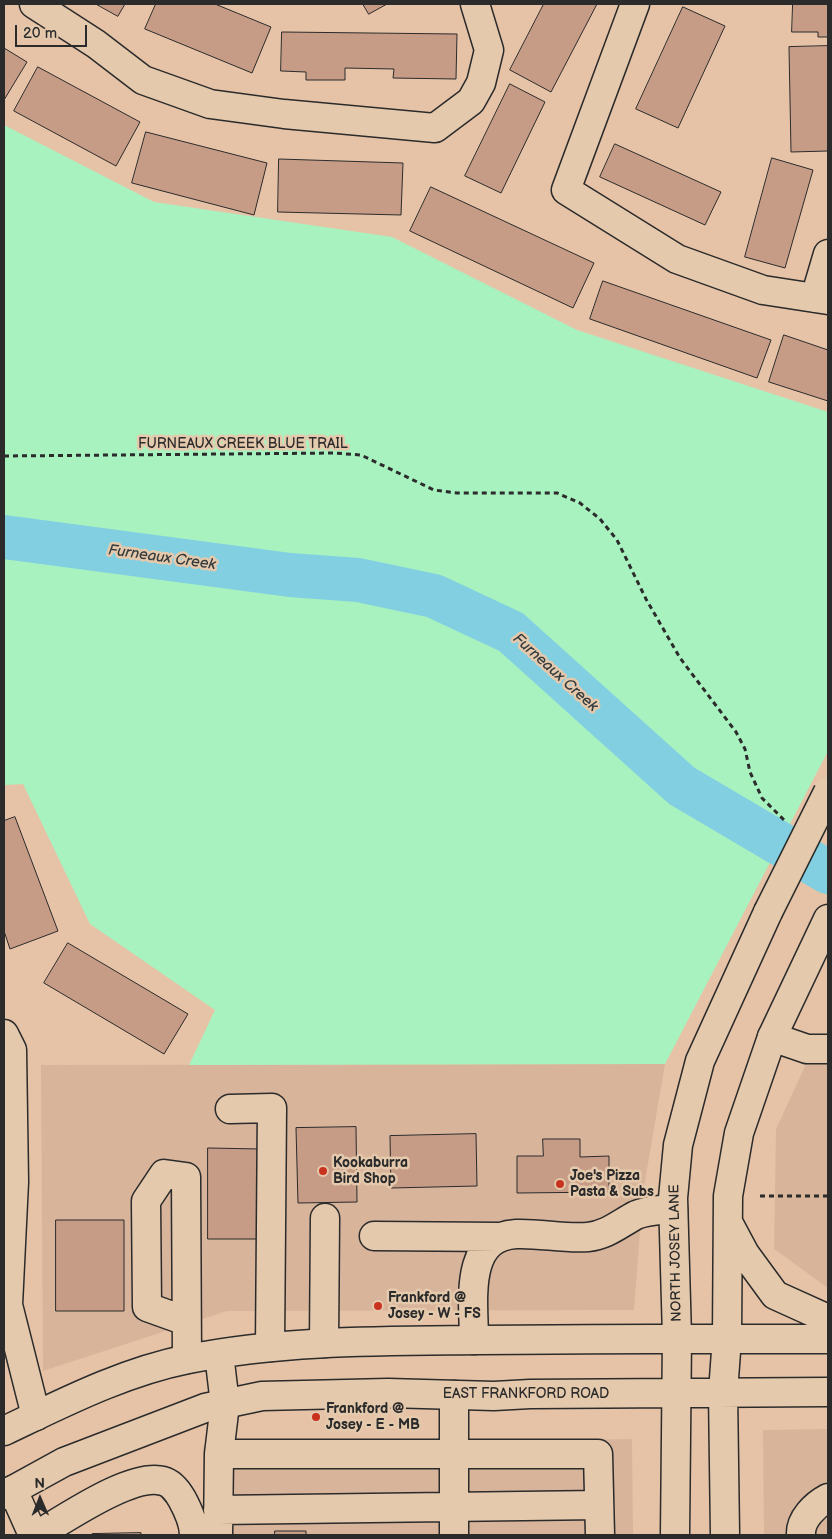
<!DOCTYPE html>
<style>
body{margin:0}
#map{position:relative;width:832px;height:1539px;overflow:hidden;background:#e6c3a7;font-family:"Balsamiq Sans",sans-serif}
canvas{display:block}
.frame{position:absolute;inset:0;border:5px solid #2b2b2b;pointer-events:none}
.north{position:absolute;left:15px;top:1474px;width:50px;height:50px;-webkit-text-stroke:4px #e5c9ac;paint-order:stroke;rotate:359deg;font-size:14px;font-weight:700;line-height:20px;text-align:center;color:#2b2b2b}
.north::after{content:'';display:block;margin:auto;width:18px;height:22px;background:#2b2b2b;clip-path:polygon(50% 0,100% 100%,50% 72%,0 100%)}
.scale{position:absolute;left:15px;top:25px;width:72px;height:22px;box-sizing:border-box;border:2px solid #2b2b2b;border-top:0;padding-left:6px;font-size:15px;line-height:18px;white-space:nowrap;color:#2b2b2b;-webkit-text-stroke:4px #e5c9ac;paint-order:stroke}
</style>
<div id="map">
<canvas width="832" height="1539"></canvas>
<div class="frame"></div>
<div class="north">N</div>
<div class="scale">20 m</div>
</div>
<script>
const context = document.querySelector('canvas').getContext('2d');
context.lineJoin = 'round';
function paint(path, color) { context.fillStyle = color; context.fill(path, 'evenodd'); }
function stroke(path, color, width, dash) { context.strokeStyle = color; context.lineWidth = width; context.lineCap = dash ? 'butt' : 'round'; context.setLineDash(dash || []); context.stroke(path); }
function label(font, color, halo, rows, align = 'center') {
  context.font = font + ' "Balsamiq Sans",sans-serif'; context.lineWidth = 5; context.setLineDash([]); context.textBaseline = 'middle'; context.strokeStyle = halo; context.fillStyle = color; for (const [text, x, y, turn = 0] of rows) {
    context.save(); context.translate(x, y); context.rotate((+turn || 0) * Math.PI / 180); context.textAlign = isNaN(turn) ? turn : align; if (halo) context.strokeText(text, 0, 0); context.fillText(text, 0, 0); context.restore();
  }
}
const built = new Path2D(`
 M 819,1036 L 828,1036 L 828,1288 L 774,1249 L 776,1129 Z
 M 665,1064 L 643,1193 L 634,1310 L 227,1311 L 43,1371 L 41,1065 Z
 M 828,1429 L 828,1535 L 764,1535 L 763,1430 Z
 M 632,1439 L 633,1535 L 203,1535 L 203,1446 Z`);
const green = new Path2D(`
 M 4,125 L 154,202 L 392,237 L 577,330 L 828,412 L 828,751 L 665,1064 L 189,1065 L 215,1010 L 90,924 L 23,784 L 4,785 Z`);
const river = new Path2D(`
 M 4,537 L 290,575 L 358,580 L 434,596 L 511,632 L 682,786 L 828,872`);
const building = new Path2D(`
 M 96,4 L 125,4 L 118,16 Z
 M 156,4 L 215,4 L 271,27 L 252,73 L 145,29 Z
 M 363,4 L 387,4 L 369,14 Z
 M 544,4 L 597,4 L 551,92 L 510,70 Z
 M 793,4 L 828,4 L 828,37 L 818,37 L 818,32 L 792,32 Z
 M 683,7 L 725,26 L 678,128 L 636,109 Z
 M 282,32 L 457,34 L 456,79 L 393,78 L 394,69 L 345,68 L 345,80 L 306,80 L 306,72 L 281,71 Z
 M 828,46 L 828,151 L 791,152 L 789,47 Z
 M 4,48 L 27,62 L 4,100 Z
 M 38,67 L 140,122 L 116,166 L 14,111 Z
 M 510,84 L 545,102 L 501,193 L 465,176 Z
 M 146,132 L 267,163 L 254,215 L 132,183 Z
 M 615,144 L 721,192 L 705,225 L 600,177 Z
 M 772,158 L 813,170 L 785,268 L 745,257 Z
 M 279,159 L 403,163 L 401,215 L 278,212 Z
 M 431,187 L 594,263 L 573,308 L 410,231 Z
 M 603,281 L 771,340 L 757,378 L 590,319 Z
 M 784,335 L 828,350 L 828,401 L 769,382 Z
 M 15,817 L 58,931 L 10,949 L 4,931 L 4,821 Z
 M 68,943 L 188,1014 L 164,1054 L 44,983 Z
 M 356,1127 L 357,1202 L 298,1203 L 296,1128 Z
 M 476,1134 L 477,1186 L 391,1188 L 390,1136 Z
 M 543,1139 L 580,1139 L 580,1157 L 609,1156 L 609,1192 L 517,1193 L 517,1156 L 543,1156 Z
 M 208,1148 L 260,1149 L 260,1239 L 208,1239 Z
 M 56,1220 L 124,1220 L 124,1311 L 56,1311 Z
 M 275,1531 L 306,1531 L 306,1535 L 275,1535 Z
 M 141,1533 L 141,1535 L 92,1535 L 92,1534 Z`);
const path = new Path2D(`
 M 4,456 L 334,453 L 361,455 L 434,490 L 457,493 L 557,493 L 580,503 L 600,519 L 617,540 L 646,599 L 680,658 L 736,732 L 745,749 L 750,772 L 762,798 L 786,822
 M 760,1196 L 828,1196`);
const minor = new Path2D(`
 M 34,4 L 96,44 L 143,80 L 210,104 L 284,114 L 435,128 L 471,101 L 481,83 L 489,50 L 475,4
 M 635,4 L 566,190 L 677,259 L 763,290 L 828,300
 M 815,298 L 828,254
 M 4,1034 L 12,1050 L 14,1182 L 8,1305 L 36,1416
 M 772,1037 L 807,1049 L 828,1049
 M 230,1109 L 272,1108 L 270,1347
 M 374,1236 L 499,1237
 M 186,1321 L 147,1307 L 146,1201 L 164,1174 L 186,1177 L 187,1359
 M 474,1340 C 474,1303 463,1237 516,1234 C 540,1233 564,1239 588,1237 C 607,1235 619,1224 636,1215 C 647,1210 661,1210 673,1209
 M 324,1343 L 325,1218
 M 454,1395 L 454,1535
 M 219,1454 L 225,1404
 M 13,1490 L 33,1535
 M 218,1510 L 599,1505
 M 37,1535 C 65,1519 132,1472 163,1481 C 171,1483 178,1492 182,1499 C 188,1510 194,1523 194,1535
 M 218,1535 L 219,1454 L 598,1454 L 600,1535
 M 801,1535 C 800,1519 815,1505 828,1498`);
const major = new Path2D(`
 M 729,1224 L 745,1254 L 775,1295 L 828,1319
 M 219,1354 L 225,1404
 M 4,1431 C 63,1403 123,1372 188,1359 C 284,1340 381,1341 478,1340 C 595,1339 711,1338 828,1339
 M 4,1495 L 64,1462 L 205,1408 L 262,1396 L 388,1393 L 494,1396 L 530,1394 L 828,1392
 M 675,1535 L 677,1337 L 673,1198 L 678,1145 L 700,1061 L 768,912
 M 725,1535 L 723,1392 L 727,1338 L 728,1196 L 739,1133 L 772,1037 L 828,919`);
const majorBridge = new Path2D(`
 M 768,912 L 828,792`);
const markers = [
 [323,1171,5,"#c8321e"],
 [560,1184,5,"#c8321e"],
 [378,1306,5,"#c8321e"],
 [316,1417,5,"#c8321e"]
];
const streetNames = [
 ["FURNEAUX CREEK BLUE TRAIL",243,444],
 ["NORTH JOSEY LANE",676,1253,-91],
 ["EAST FRANKFORD ROAD",526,1394]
];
const poiNames = [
 ["Kookaburra",333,1163],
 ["Bird Shop",333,1179],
 ["Joe's Pizza",570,1176],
 ["Pasta & Subs",570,1192],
 ["Frankford @",388,1298],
 ["Josey - W - FS",388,1314],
 ["Frankford @",326,1409],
 ["Josey - E - MB",326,1425]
];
const waterNames = [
 ["Furneaux Creek",162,558,8],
 ["Furneaux Creek",555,673,42]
];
paint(built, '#d8b49b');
paint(green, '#a8f2c0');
stroke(river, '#82cfe1', 44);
paint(building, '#c69c86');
stroke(building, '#2b2b2b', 1);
stroke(minor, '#2b2b2b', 31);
stroke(major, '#2b2b2b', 31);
stroke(path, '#2b2b2b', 3, [5, 4]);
stroke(minor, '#e5c9ac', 28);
stroke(major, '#e5c9ac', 28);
stroke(majorBridge, '#2b2b2b', 31, []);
stroke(majorBridge, '#e5c9ac', 28);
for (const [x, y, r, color] of markers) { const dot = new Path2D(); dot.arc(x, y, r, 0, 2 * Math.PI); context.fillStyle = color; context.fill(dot); stroke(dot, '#e5c9ac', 2); }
label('14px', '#2b2b2b', '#e5c9ac', streetNames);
label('bold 14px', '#2b2b2b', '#e5c9ac', poiNames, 'left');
label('italic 15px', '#343b3d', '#e5c9ac', waterNames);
</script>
